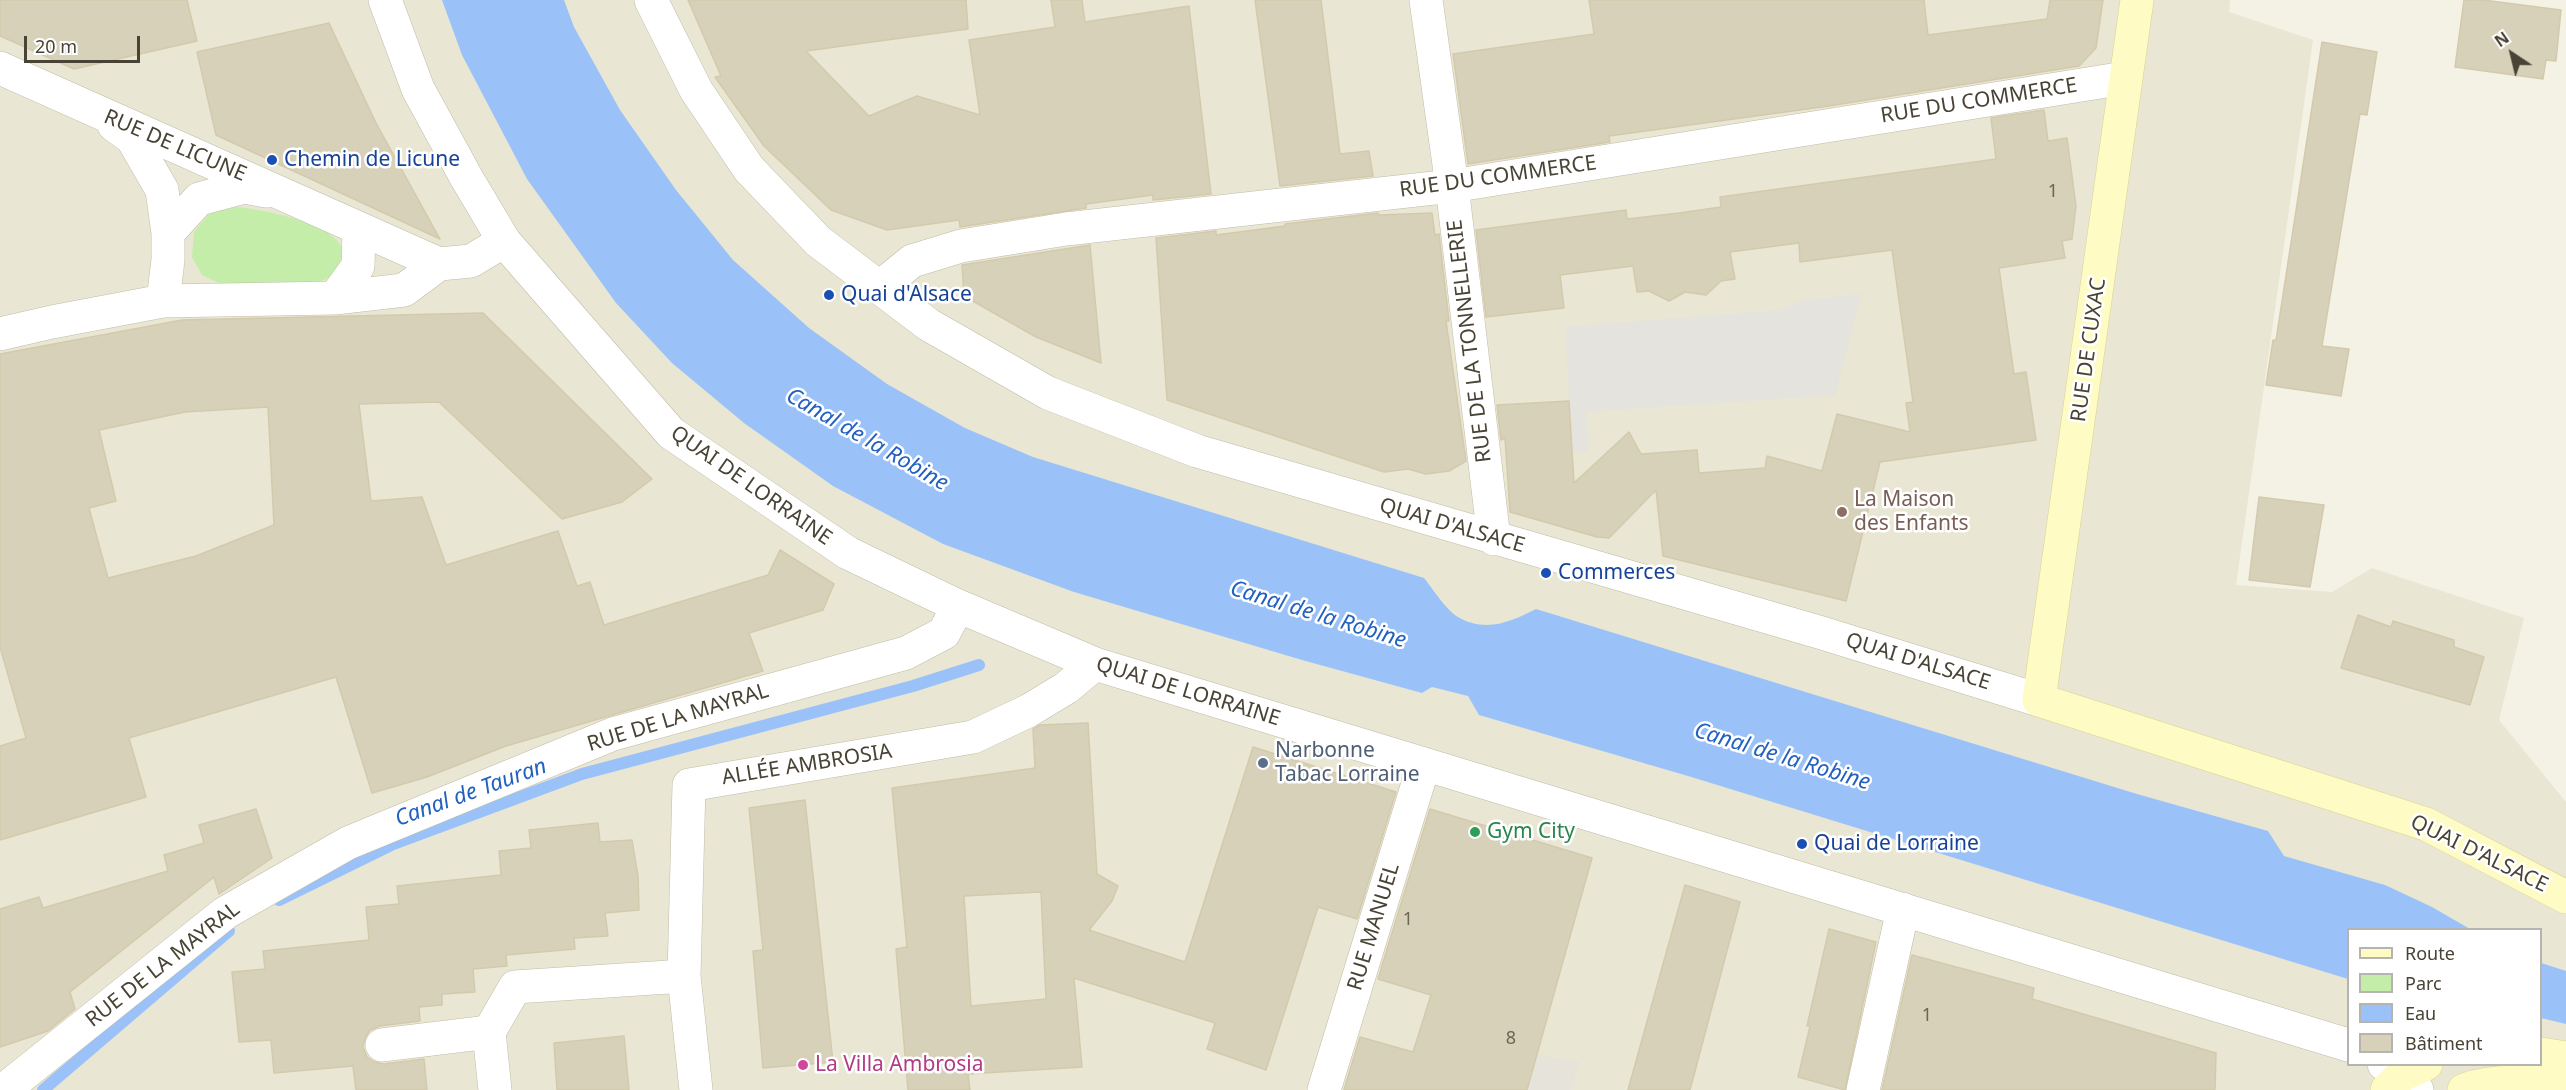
<!DOCTYPE html>
<meta charset="utf-8">
<style>
body{margin:0}
#map{position:relative;width:2566px;height:1090px;overflow:hidden;background:#f4f2e5;font-family:"Noto Sans",sans-serif}
canvas{display:block}
.legend{position:absolute;left:2347px;top:928px;width:195px;height:138px;box-sizing:border-box;background:#fff;border:2px solid #b6b4ae;margin:0;padding:8px 10px;list-style:none;font-size:18px;color:#484334}
.legend li{display:flex;align-items:center;gap:12px;height:30px}
.legend b{width:30px;border:2px solid #b6b4ae}
.north{position:absolute;left:2482px;top:24px;width:60px;height:60px;-webkit-text-stroke:4px #fff;paint-order:stroke;rotate:325deg;font-size:16px;font-weight:700;line-height:24px;text-align:center;color:#484334}
.north::after{content:'';display:block;margin:auto;width:21px;height:27px;background:#484334;clip-path:polygon(50% 0,100% 100%,50% 72%,0 100%)}
.scale{position:absolute;left:24px;top:36px;width:116px;height:27px;box-sizing:border-box;border:3px solid #484334;border-top:0;padding-left:8px;font-size:18px;line-height:21px;white-space:nowrap;color:#484334;-webkit-text-stroke:4px #fff;paint-order:stroke}
</style>
<div id="map">
<canvas width="2566" height="1090"></canvas>
<ul class="legend">
<li><b style="height:8px;background:#fffbc4"></b>Route</li>
<li><b style="height:16px;background:#c3eda9"></b>Parc</li>
<li><b style="height:16px;background:#9bc2f8"></b>Eau</li>
<li><b style="height:16px;background:#d7d1b9"></b>Bâtiment</li>
</ul>
<div class="north">N</div>
<div class="scale">20 m</div>
</div>
<script>
const context = document.querySelector('canvas').getContext('2d');
context.lineJoin = 'round';
function paint(path, color) { context.fillStyle = color; context.fill(path, 'evenodd'); }
function stroke(path, color, width, dash) { context.strokeStyle = color; context.lineWidth = width; context.lineCap = dash ? 'butt' : 'round'; context.setLineDash(dash || []); context.stroke(path); }
function label(font, color, halo, rows, align = 'center') {
  context.font = font + ' "Noto Sans",sans-serif'; context.lineWidth = 5; context.setLineDash([]); context.textBaseline = 'middle'; context.strokeStyle = halo; context.fillStyle = color; for (const [text, x, y, turn = 0] of rows) {
    context.save(); context.translate(x, y); context.rotate((+turn || 0) * Math.PI / 180); context.textAlign = isNaN(turn) ? turn : align; if (halo) context.strokeText(text, 0, 0); context.fillText(text, 0, 0); context.restore();
  }
}
const residential = new Path2D(`
 M 0,0 L 2230,0 L 2229,12 L 2313,40 L 2236,585 L 2332,592 L 2372,568 L 2524,618 L 2499,720 L 2566,802 L 2566,1090 L 0,1090 ZM 2348,930 L 2540,930 L 2540,1064 L 2348,1064 Z`);
const industrial = new Path2D(`
 M 1536,1054 L 1579,1062 L 1571,1090 L 1527,1090 Z`);
const green = new Path2D(`
 M 236,207 C 261,209 350,225 343,259 C 340,272 333,276 321,281 L 225,286 L 202,275 L 192,257 L 194,232 L 210,213 Z`);
const parking = new Path2D(`
 M 1861,294 L 1835,395 L 1586,412 L 1588,451 L 1572,452 L 1565,327 L 1779,310 L 1804,300 Z`);
const water = new Path2D(`
 M 442,0 L 564,0 L 574,27 L 620,110 L 676,190 L 733,260 L 809,328 L 887,384 L 965,428 L 1033,457 L 1424,578 C 1432,588 1447,611 1458,617 C 1485,633 1511,622 1536,609 L 2137,794 L 2268,831 L 2284,856 L 2385,885 L 2432,907 L 2470,929 L 2348,930 L 2348,979 L 1688,776 L 1479,715 L 1468,696 L 1432,687 L 1422,693 L 1302,660 L 1074,592 L 943,544 L 833,486 L 744,423 L 672,363 L 616,303 L 527,179 L 462,55 Z
 M 2541,963 L 2566,971 L 2566,1024 L 2541,1018 Z`);
const stream = new Path2D(`
 M 279,900 L 391,845 L 582,774 L 913,686 L 979,665
 M 43,1090 L 229,931`);
const building = new Path2D(`
 M 0,0 L 187,0 L 197,41 L 74,69 L 0,36 Z
 M 688,0 L 966,0 L 968,29 L 806,51 L 869,116 L 917,96 L 980,115 L 969,40 L 1055,27 L 1051,0 L 1082,0 L 1085,22 L 1189,6 L 1211,194 L 1153,200 L 1153,195 L 1086,204 L 1086,208 L 960,227 L 959,220 L 887,230 L 831,210 L 764,146 L 715,77 L 721,76 Z
 M 1255,0 L 1321,0 L 1340,154 L 1369,151 L 1373,176 L 1280,186 Z
 M 1589,0 L 1924,0 L 1928,35 L 2047,19 L 2050,0 L 2103,0 L 2096,48 L 2079,66 L 1829,106 L 1609,136 L 1610,142 L 1468,164 L 1453,54 L 1594,34 Z
 M 2464,0 L 2483,0 L 2561,10 L 2556,61 L 2546,60 L 2543,79 L 2455,67 Z
 M 329,23 L 376,123 L 440,239 L 216,135 L 197,52 Z
 M 2322,42 L 2377,52 L 2367,115 L 2360,114 L 2322,346 L 2349,349 L 2341,396 L 2266,385 L 2273,340 L 2276,340 Z
 M 2044,110 L 2048,141 L 2067,138 L 2076,206 L 2072,239 L 2062,241 L 2065,258 L 1999,268 L 2014,374 L 2026,372 L 2036,440 L 1880,462 L 1846,601 L 1663,556 L 1656,490 L 1609,538 L 1597,537 L 1510,512 L 1505,438 L 1501,440 L 1497,405 L 1569,401 L 1574,483 L 1629,432 L 1641,454 L 1697,450 L 1699,473 L 1765,468 L 1767,456 L 1822,471 L 1837,414 L 1910,432 L 1906,403 L 1913,402 L 1892,250 L 1800,262 L 1799,243 L 1730,252 L 1735,279 L 1721,281 L 1706,295 L 1685,292 L 1669,301 L 1649,291 L 1637,292 L 1633,266 L 1560,275 L 1564,308 L 1486,317 L 1476,230 L 1626,210 L 1627,219 L 1679,213 L 1721,207 L 1720,197 L 1996,159 L 1991,118 Z
 M 1378,213 L 1379,215 L 1432,213 L 1435,235 L 1439,234 L 1449,321 L 1446,321 L 1466,461 L 1449,471 L 1426,474 L 1408,469 L 1384,472 L 1167,400 L 1156,238 L 1216,231 L 1216,235 L 1285,226 L 1285,224 Z
 M 1090,245 L 1101,363 L 1036,337 L 964,296 L 962,265 Z
 M 483,313 L 652,479 L 622,502 L 562,519 L 439,402 L 359,404 L 371,501 L 422,497 L 446,565 L 558,531 L 577,586 L 590,582 L 604,625 L 768,575 L 780,550 L 834,584 L 823,610 L 749,633 L 763,671 L 506,746 L 427,777 L 372,793 L 336,677 L 129,738 L 146,797 L 0,840 L 0,746 L 26,738 L 0,647 L 0,354 L 182,320 ZM 268,407 L 274,525 L 196,556 L 108,578 L 89,508 L 116,501 L 99,430 L 185,412 Z
 M 2259,497 L 2324,505 L 2310,587 L 2249,580 Z
 M 2358,615 L 2391,627 L 2393,621 L 2454,640 L 2454,647 L 2484,657 L 2470,705 L 2341,668 Z
 M 1088,723 L 1097,874 L 1118,886 L 1112,901 L 1089,930 L 1185,962 L 1253,747 L 1396,792 L 1357,919 L 1318,907 L 1266,1070 L 1207,1049 L 1215,1023 L 1074,978 L 1082,1067 L 968,1074 L 970,1090 L 908,1090 L 896,949 L 907,947 L 892,788 L 1035,768 L 1033,729 L 1040,725 ZM 1041,892 L 1046,999 L 971,1006 L 964,896 Z
 M 805,800 L 833,1062 L 763,1068 L 753,951 L 763,950 L 749,808 Z
 M 256,809 L 272,858 L 219,894 L 214,877 L 70,992 L 75,1009 L 48,1031 L 0,1047 L 0,909 L 39,897 L 43,908 L 168,871 L 164,855 L 204,843 L 199,825 Z
 M 1430,809 L 1592,858 L 1527,1090 L 1344,1090 L 1360,1037 L 1413,1052 L 1431,995 L 1378,979 Z
 M 598,823 L 600,842 L 632,840 L 638,876 L 639,910 L 605,913 L 608,936 L 574,938 L 575,949 L 506,955 L 507,966 L 473,969 L 475,992 L 442,994 L 442,1005 L 419,1007 L 420,1021 L 380,1026 L 370,1030 L 365,1038 L 363,1047 L 367,1057 L 374,1062 L 384,1064 L 424,1059 L 427,1090 L 356,1090 L 353,1066 L 274,1073 L 271,1040 L 239,1042 L 232,972 L 265,969 L 263,951 L 369,940 L 366,907 L 399,904 L 397,886 L 501,875 L 499,851 L 531,848 L 529,830 Z
 M 1685,885 L 1740,902 L 1690,1090 L 1628,1090 Z
 M 1829,929 L 1876,942 L 1845,1090 L 1798,1077 L 1810,1026 L 1807,1026 Z
 M 1912,955 L 2034,988 L 2032,999 L 2216,1053 L 2215,1090 L 1882,1090 Z
 M 624,1036 L 629,1090 L 557,1090 L 554,1043 Z`);
const street = new Path2D(`
 M 385,0 L 418,89 L 466,177 L 504,241 L 671,433 L 848,553 L 958,606 L 1095,664 L 2348,1045
 M 651,0 L 696,90 L 749,169 L 818,241 L 929,325 L 1048,393 L 1197,451 L 1822,633 L 2039,700
 M 1426,0 L 1452,186 L 1494,539
 M 0,68 L 439,264
 M 114,125 L 132,138 L 162,190 L 168,233
 M 880,287 L 912,261 L 961,246 L 1066,229 L 1452,186 L 2125,78
 M 335,298 L 358,266 L 359,230
 M 163,301 L 168,260 L 168,233 L 199,199 L 244,187 L 266,191
 M 0,334 L 52,322 L 163,301 L 335,298 L 404,290 L 439,264 L 471,261 L 504,241
 M 684,976 L 689,785 L 973,737 L 1028,711 L 1066,688 L 1095,664
 M 489,1032 L 495,1090
 M 382,1045 L 489,1032 L 515,987 L 684,976 L 696,1090
 M 2384,1064 L 2402,1075 L 2417,1090
 M 4,1090 L 225,913 L 348,843 L 613,734 L 906,653 L 944,633 L 958,606
 M 1324,1090 L 1424,764
 M 1863,1090 L 1903,909`);
const secondary = new Path2D(`
 M 2137,0 L 2039,700 L 2426,824 L 2566,897
 M 2540,1054 L 2566,1058
 M 2387,1090 L 2402,1075 L 2426,1064
 M 2464,1090 C 2494,1079 2535,1081 2566,1088`);
const markers = [
 [272,160,6,"#1a4fb4"],
 [829,295,6,"#1a4fb4"],
 [1842,512,6,"#8d6e63"],
 [1546,573,6,"#1a4fb4"],
 [1263,763,6,"#5c6f8a"],
 [1475,832,6,"#2e9e5b"],
 [1802,844,6,"#1a4fb4"],
 [803,1065,6,"#d1479c"]
];
const numberNames = [
 ["1",2053,192],
 ["1",1408,920],
 ["1",1927,1016],
 ["8",1511,1039]
];
const streetNames = [
 ["RUE DU COMMERCE",1979,101,-9],
 ["RUE DE LICUNE",175,146,23],
 ["RUE DU COMMERCE",1498,177,-8],
 ["RUE DE LA TONNELLERIE",1470,341,-97],
 ["RUE DE CUXAC",2089,350,-82],
 ["QUAI DE LORRAINE",751,486,35],
 ["QUAI D'ALSACE",1452,526,16],
 ["QUAI D'ALSACE",1918,662,17],
 ["QUAI DE LORRAINE",1188,692,17],
 ["RUE DE LA MAYRAL",678,718,-17],
 ["ALLÉE AMBROSIA",807,765,-9],
 ["QUAI D'ALSACE",2479,854,26],
 ["RUE MANUEL",1374,927,-73],
 ["RUE DE LA MAYRAL",163,965,-38]
];
const transitNames = [
 ["Chemin de Licune",284,160],
 ["Quai d'Alsace",841,295],
 ["Commerces",1558,573],
 ["Quai de Lorraine",1814,844]
];
const educationNames = [
 ["La Maison",1854,500],
 ["des Enfants",1854,524]
];
const serviceNames = [
 ["Narbonne",1275,751],
 ["Tabac Lorraine",1275,775]
];
const leisureNames = [
 ["Gym City",1487,832]
];
const hotelNames = [
 ["La Villa Ambrosia",815,1065]
];
const waterNames = [
 ["Canal de la Robine",867,440,30],
 ["Canal de la Robine",1318,615,17],
 ["Canal de la Robine",1782,757,17],
 ["Canal de Tauran",471,793,-20]
];
paint(residential, '#e9e6d3');
paint(industrial, '#e6e3da');
paint(green, '#c3eda9');
paint(parking, '#e5e3de');
paint(water, '#9bc2f8');
stroke(stream, '#9bc2f8', 12);
paint(building, '#d7d1b9');
stroke(building, '#d3caac', 1.5);
stroke(street, '#c1bca7', 34);
stroke(secondary, '#d9d390', 34);
stroke(street, '#fff', 33);
stroke(secondary, '#fffbc4', 33);
for (const [x, y, r, color] of markers) { const dot = new Path2D(); dot.arc(x, y, r, 0, 2 * Math.PI); context.fillStyle = color; context.fill(dot); stroke(dot, '#fff', 2); }
label('18px', '#6c6655', null, numberNames);
label('21px', '#484334', '#fff', streetNames);
label('21px', '#164399', '#fff', transitNames, 'left');
label('21px', '#785e54', '#fff', educationNames, 'left');
label('21px', '#4e5e75', '#fff', serviceNames, 'left');
label('21px', '#27864d', '#fff', leisureNames, 'left');
label('21px', '#b23c85', '#fff', hotelNames, 'left');
label('italic 22px', '#2261bf', '#fff', waterNames);
</script>
